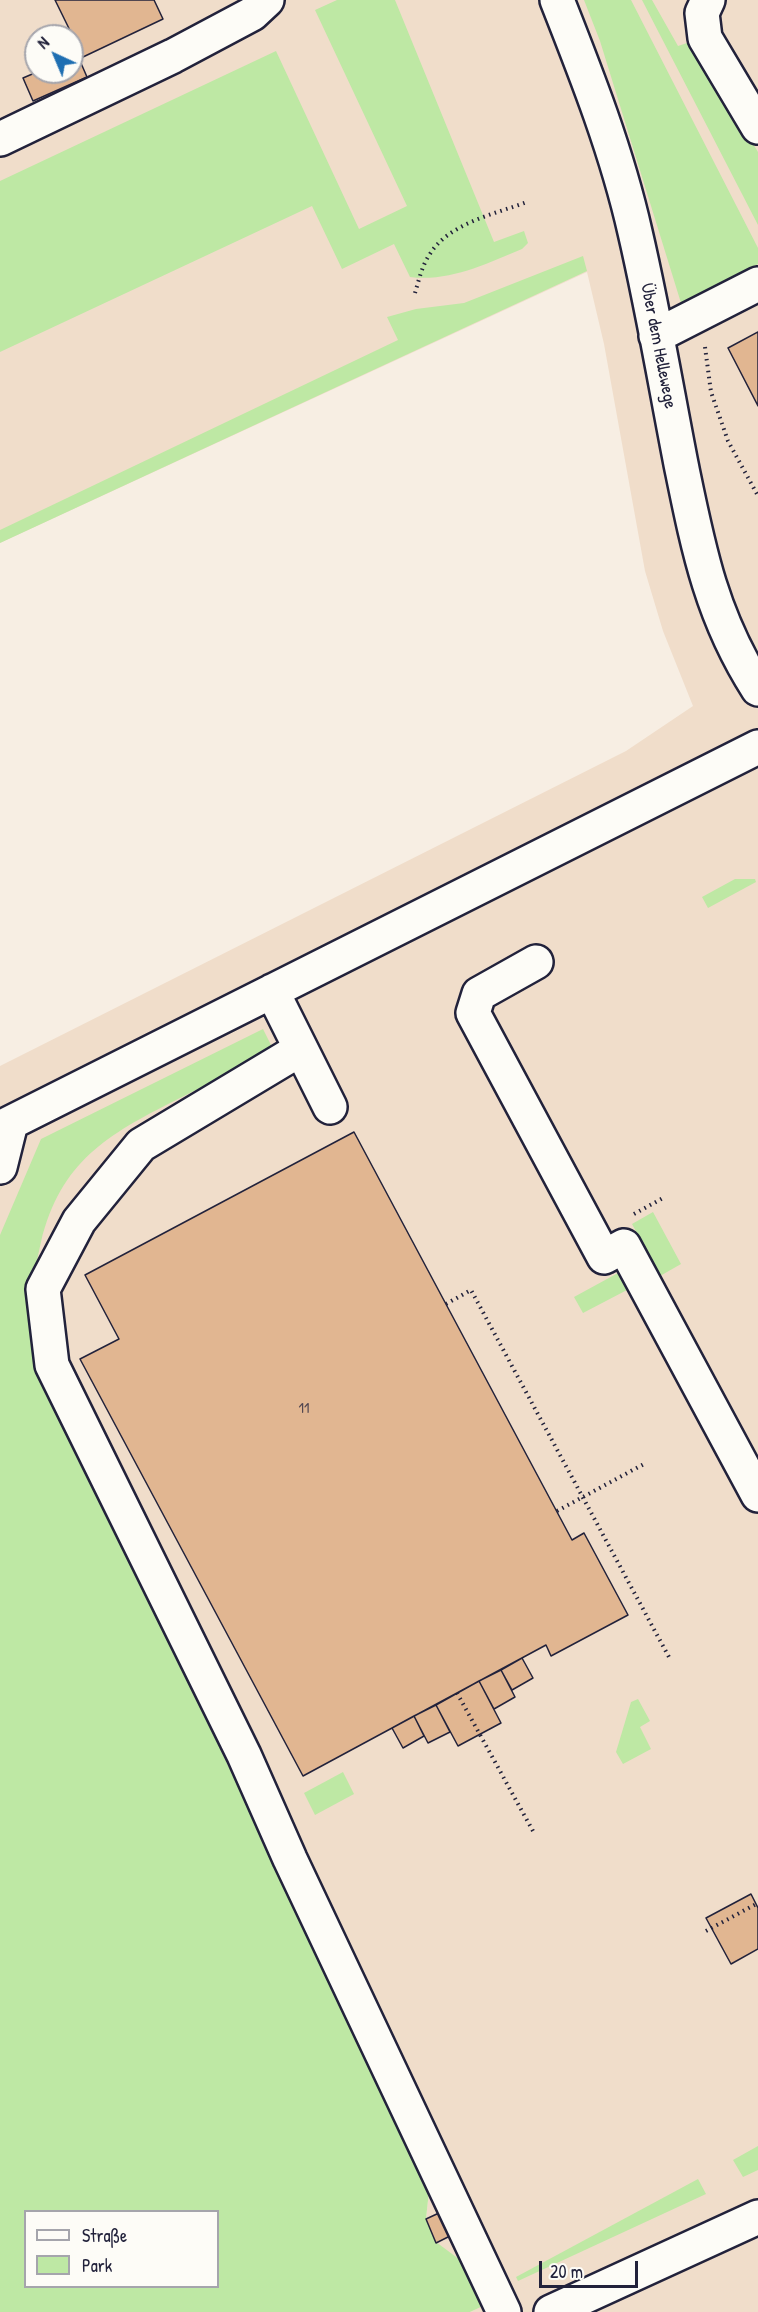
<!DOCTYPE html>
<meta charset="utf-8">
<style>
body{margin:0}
#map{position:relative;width:758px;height:2312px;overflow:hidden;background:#f7eee3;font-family:"Patrick Hand",sans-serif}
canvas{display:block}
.legend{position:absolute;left:24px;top:2210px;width:195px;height:78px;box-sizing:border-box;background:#fdfcf7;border:2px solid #a5a5ac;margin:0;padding:8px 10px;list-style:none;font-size:18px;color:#22223b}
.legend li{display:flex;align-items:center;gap:12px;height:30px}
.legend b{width:30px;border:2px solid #a5a5ac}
.north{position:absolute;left:24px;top:24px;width:60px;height:60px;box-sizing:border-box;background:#fdfcf7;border:2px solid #a5a5ac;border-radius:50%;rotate:316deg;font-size:16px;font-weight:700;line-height:24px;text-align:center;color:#22223b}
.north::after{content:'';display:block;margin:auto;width:21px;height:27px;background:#1f6fb2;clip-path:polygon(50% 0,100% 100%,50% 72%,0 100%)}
.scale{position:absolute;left:539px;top:2261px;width:99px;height:27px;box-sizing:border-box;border:3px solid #22223b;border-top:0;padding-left:8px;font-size:18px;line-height:21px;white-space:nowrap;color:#22223b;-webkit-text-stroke:4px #fdfcf7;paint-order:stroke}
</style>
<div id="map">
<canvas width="758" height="2312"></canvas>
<ul class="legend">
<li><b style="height:8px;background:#fdfcf7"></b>Straße</li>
<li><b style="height:16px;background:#bee8a4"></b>Park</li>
</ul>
<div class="north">N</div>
<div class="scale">20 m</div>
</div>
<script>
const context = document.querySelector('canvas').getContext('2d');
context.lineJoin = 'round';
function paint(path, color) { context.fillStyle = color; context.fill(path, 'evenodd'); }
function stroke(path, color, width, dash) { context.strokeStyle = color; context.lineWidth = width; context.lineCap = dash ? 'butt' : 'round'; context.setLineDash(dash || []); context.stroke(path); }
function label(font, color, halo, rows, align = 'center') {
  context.font = font + ' "Patrick Hand",sans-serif'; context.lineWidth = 5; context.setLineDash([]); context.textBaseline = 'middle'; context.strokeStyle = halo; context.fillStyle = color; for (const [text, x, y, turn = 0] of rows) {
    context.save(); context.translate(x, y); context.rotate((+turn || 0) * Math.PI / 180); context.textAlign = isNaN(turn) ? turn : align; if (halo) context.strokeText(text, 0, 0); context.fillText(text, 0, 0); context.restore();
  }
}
const built = new Path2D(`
 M 0,0 L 758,0 L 758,2312 L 470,2312 L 482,2306 L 463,2262 L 436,2243 L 426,2219 L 429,2191 L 41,1369 L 0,1338 L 0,1066 L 626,751 L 693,706 L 663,631 L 645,571 L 604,344 L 587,272 L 0,543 ZM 36,36 L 72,36 L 72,72 L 36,72 Z`);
const green = new Path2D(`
 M 337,0 L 395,0 L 494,242 L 524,231 L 528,243 L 522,249 C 486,264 449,282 410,277 L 394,244 L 342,269 L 312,206 L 0,352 L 0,181 L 276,51 L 359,229 L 407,206 L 315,10 Z
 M 584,0 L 631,0 L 758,248 L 758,264 L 681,303 L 600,41 Z
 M 642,0 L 652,0 L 678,46 L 690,42 L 758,152 L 758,225 Z
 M 583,256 L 587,271 L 0,543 L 0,530 L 398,340 L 387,317 L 416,309 L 464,303 Z
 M 735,879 L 755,879 L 756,882 L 708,908 L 702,897 Z
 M 263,1029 L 274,1051 C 241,1067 209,1084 176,1100 C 107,1135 61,1161 41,1242 C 37,1260 33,1278 33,1296 C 34,1320 38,1345 41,1369 L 429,2191 L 426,2219 L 436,2242 L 463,2262 L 483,2306 L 470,2312 L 0,2312 L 0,1235 L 41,1139 ZM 26,2212 L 218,2212 L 218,2286 L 26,2286 Z
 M 653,1212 L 681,1264 L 660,1276 L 632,1224 Z
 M 618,1273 L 627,1290 L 583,1313 L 574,1297 Z
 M 638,1699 L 650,1721 L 640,1727 L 651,1749 L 623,1764 L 616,1752 L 631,1702 Z
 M 343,1772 L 354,1794 L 315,1815 L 304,1793 Z
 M 758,2146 L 758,2170 L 743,2177 L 733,2160 Z
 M 698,2179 L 706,2194 L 518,2281 L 516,2277 Z`);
const building = new Path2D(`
 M 55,0 L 154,0 L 163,19 L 83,57 Z
 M 77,54 L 87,77 L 33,101 L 23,78 L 37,72 L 72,72 L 72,56 Z
 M 758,332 L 758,406 L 728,348 Z
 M 354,1132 L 572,1540 L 584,1533 L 628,1615 L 551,1656 L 546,1645 L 303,1776 L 80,1359 L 119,1339 L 85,1275 Z
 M 522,1658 L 533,1678 L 512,1690 L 501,1670 Z
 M 501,1670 L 515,1697 L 494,1709 L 479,1681 Z
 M 479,1681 L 501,1723 L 458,1746 L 436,1705 Z
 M 436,1705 L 450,1732 L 428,1743 L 414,1716 Z
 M 414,1716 L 424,1736 L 403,1748 L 392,1728 Z
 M 751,1894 L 758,1908 L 758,1949 L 731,1964 L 706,1918 Z
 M 439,2213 L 450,2236 L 436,2243 L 426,2219 Z`);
const path = new Path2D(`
 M 415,293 C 419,280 422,265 430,254 C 449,223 495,214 527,202
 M 705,347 L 711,392 L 728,441 L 758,496
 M 634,1214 L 663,1198
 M 446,1304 L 471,1290 L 670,1659
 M 557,1511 L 644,1464
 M 457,1693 L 533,1831
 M 706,1931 L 758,1903`);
const minor = new Path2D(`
 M 557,0 C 587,76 617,152 635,232 C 653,309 666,387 681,464 C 698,547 711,616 758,689
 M 708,0 L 702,13 L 705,38 L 758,127
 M 0,139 L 173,56 L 252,14 L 267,0
 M 656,336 L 758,284
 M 536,962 L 479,994 L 473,1013 L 604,1257 L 624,1246 L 758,1495
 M 272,991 L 330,1107
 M 301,1049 L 141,1145 L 79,1221 L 43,1289 L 52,1365 L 244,1755 L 290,1859 L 504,2312
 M 0,1128 L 758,747
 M 0,1167 L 11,1123
 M 551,2312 L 758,2217`);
const numberNames = [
 ["11",304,1409]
];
const streetNames = [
 ["Über dem Hellewege",658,346,79]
];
paint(built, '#f0ddca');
paint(green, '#bee8a4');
paint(building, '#e1b691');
stroke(building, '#22223b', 1.5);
stroke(minor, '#22223b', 38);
stroke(path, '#22223b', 4, [1.5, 4.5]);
stroke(minor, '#fdfcf7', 33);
label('15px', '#524750', null, numberNames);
label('18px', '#22223b', '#fdfcf7', streetNames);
</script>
